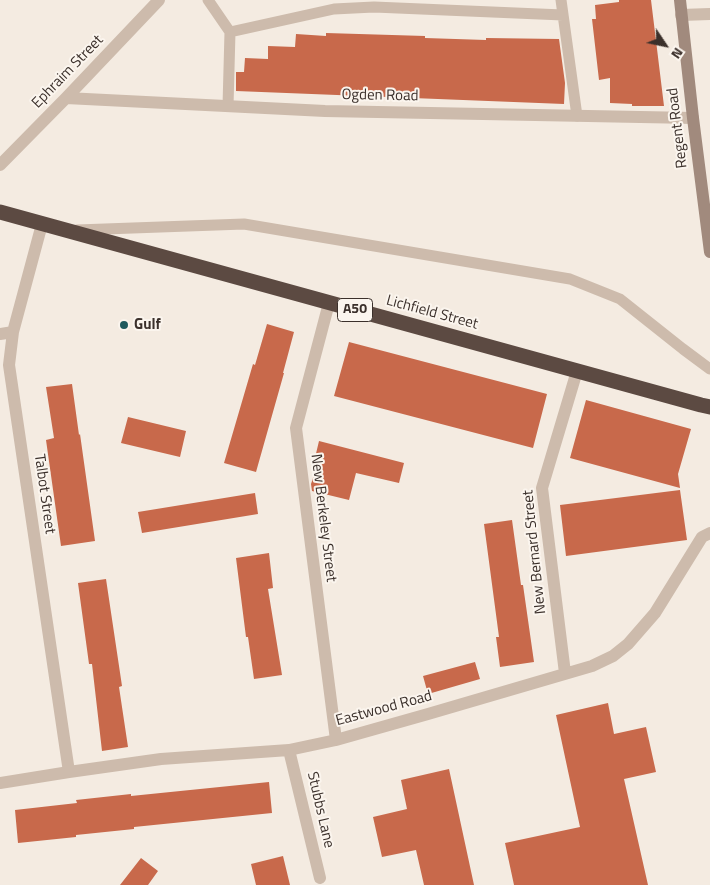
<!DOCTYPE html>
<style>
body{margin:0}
#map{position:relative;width:710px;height:885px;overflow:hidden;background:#f4ebe1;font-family:"Titillium Web",sans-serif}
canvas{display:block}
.north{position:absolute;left:640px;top:20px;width:50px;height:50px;-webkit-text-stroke:4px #fbf5ee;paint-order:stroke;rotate:124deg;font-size:14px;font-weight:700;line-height:20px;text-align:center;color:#3b302b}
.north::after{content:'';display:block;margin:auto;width:18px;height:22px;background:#3b302b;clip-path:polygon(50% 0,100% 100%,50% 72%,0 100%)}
</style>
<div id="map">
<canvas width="710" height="885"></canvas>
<div class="north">N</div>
</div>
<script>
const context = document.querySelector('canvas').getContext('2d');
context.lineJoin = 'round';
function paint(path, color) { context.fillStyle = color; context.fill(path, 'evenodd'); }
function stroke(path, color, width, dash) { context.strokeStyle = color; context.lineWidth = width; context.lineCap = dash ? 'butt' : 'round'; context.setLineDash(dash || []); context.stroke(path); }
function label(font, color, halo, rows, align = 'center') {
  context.font = font + ' "Titillium Web",sans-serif'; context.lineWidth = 4; context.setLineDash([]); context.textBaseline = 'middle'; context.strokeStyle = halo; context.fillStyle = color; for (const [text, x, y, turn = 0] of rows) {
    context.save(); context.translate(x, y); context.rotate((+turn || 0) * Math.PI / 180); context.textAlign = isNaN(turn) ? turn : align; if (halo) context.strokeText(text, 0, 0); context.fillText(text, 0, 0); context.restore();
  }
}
const building = new Path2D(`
 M 619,0 L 651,0 L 664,106 L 632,106 L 632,104 L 610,103 L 610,78 L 599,80 L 592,19 L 596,19 L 595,5 L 619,2 Z
 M 326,33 L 425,36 L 425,38 L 486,40 L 486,38 L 559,39 L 565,83 L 564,104 L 236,91 L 236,72 L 244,72 L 245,58 L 268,59 L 268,46 L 295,47 L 296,34 L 326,36 Z
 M 267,324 L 294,332 L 283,373 L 284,373 L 256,472 L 224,463 L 253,364 L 255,365 Z
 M 349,342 L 547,394 L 533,448 L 334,396 Z
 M 72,384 L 79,435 L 80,434 L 95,541 L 61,546 L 46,440 L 54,438 L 46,387 Z
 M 586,400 L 691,429 L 678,474 L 680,488 L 570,458 Z
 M 128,417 L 186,431 L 180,457 L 121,443 Z
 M 319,441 L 404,463 L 399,483 L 356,473 L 349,500 L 312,491 L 311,484 L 318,463 L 314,462 Z
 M 680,490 L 687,540 L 566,556 L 560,505 Z
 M 255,493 L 258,514 L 142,533 L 138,512 Z
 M 512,520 L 521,585 L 523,585 L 534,662 L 500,667 L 496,637 L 499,637 L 484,524 Z
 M 269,553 L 273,588 L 268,589 L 282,675 L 254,679 L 248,637 L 246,637 L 236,558 Z
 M 106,579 L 122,686 L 119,687 L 128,747 L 102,751 L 92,664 L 89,664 L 78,583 Z
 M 475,662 L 480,679 L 428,694 L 423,676 Z
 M 608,703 L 614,734 L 646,727 L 656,772 L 624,779 L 648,885 L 514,885 L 505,843 L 580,827 L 556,715 Z
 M 449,769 L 474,885 L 424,885 L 416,850 L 382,857 L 373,817 L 407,809 L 401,780 Z
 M 269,782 L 272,813 L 134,827 L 134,829 L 76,835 L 76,837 L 18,843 L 15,810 L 77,803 L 76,800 L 131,794 L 131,796 Z
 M 283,856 L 290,885 L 256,885 L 251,864 Z
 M 141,858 L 158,871 L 148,885 L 120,885 Z`);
const lane = new Path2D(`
 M 208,0 L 230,32 L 228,106
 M 561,0 L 577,116
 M 230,32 L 334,9 L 374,7 L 563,15
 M 77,230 L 244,224 L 570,279 L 620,299 L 683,349 L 710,369`);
const street = new Path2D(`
 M 681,15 L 710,14
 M 66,98 L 325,111 L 693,118
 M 0,165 L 66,98 L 159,0
 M 42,224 L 13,332 L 9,365 L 69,772
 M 329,303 L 296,428 L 336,740
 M 0,334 L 13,332
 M 565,673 L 542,488 L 577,371
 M 289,750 L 320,878
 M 0,783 L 69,772 L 161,759 L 289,750 L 336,740 L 428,714 L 592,666 L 613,656 L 628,644 L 655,613 L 702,537 L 710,533`);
const secondary = new Path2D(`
 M 680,0 L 693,118 L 710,252`);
const highway = new Path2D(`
 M 0,212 L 701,405 L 710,407`);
const markers = [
 [124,325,5,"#1f5a5e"]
];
const shields = [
 [355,310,35]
];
const shieldNames = [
 ["A50",355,310]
];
const streetNames = [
 ["Ephraim Street",68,72,-46],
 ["Ogden Road",380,96,1],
 ["Regent Road",678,128,-97],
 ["Lichfield Street",432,313,15],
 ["Talbot Street",44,494,82],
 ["New Berkeley Street",323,518,83],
 ["New Bernard Street",535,552,-96],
 ["Eastwood Road",384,709,-15],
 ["Stubbs Lane",320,810,77]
];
const poiNames = [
 ["Gulf",134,325]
];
paint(building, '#c8694b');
stroke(lane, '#cdbbac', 11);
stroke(street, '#cdbbac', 12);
stroke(secondary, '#a18a7d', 12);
stroke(highway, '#5c4a42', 15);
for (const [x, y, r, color] of markers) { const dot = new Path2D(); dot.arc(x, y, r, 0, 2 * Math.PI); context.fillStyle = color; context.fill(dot); stroke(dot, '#fbf5ee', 2); }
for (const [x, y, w] of shields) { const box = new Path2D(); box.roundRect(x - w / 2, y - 11.5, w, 23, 4); context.fillStyle = '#fbf5ee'; context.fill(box); stroke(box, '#3b302b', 1); }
label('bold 14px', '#3b302b', null, shieldNames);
label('15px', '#3b302b', '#fbf5ee', streetNames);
label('bold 15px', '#3b302b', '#fbf5ee', poiNames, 'left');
</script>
